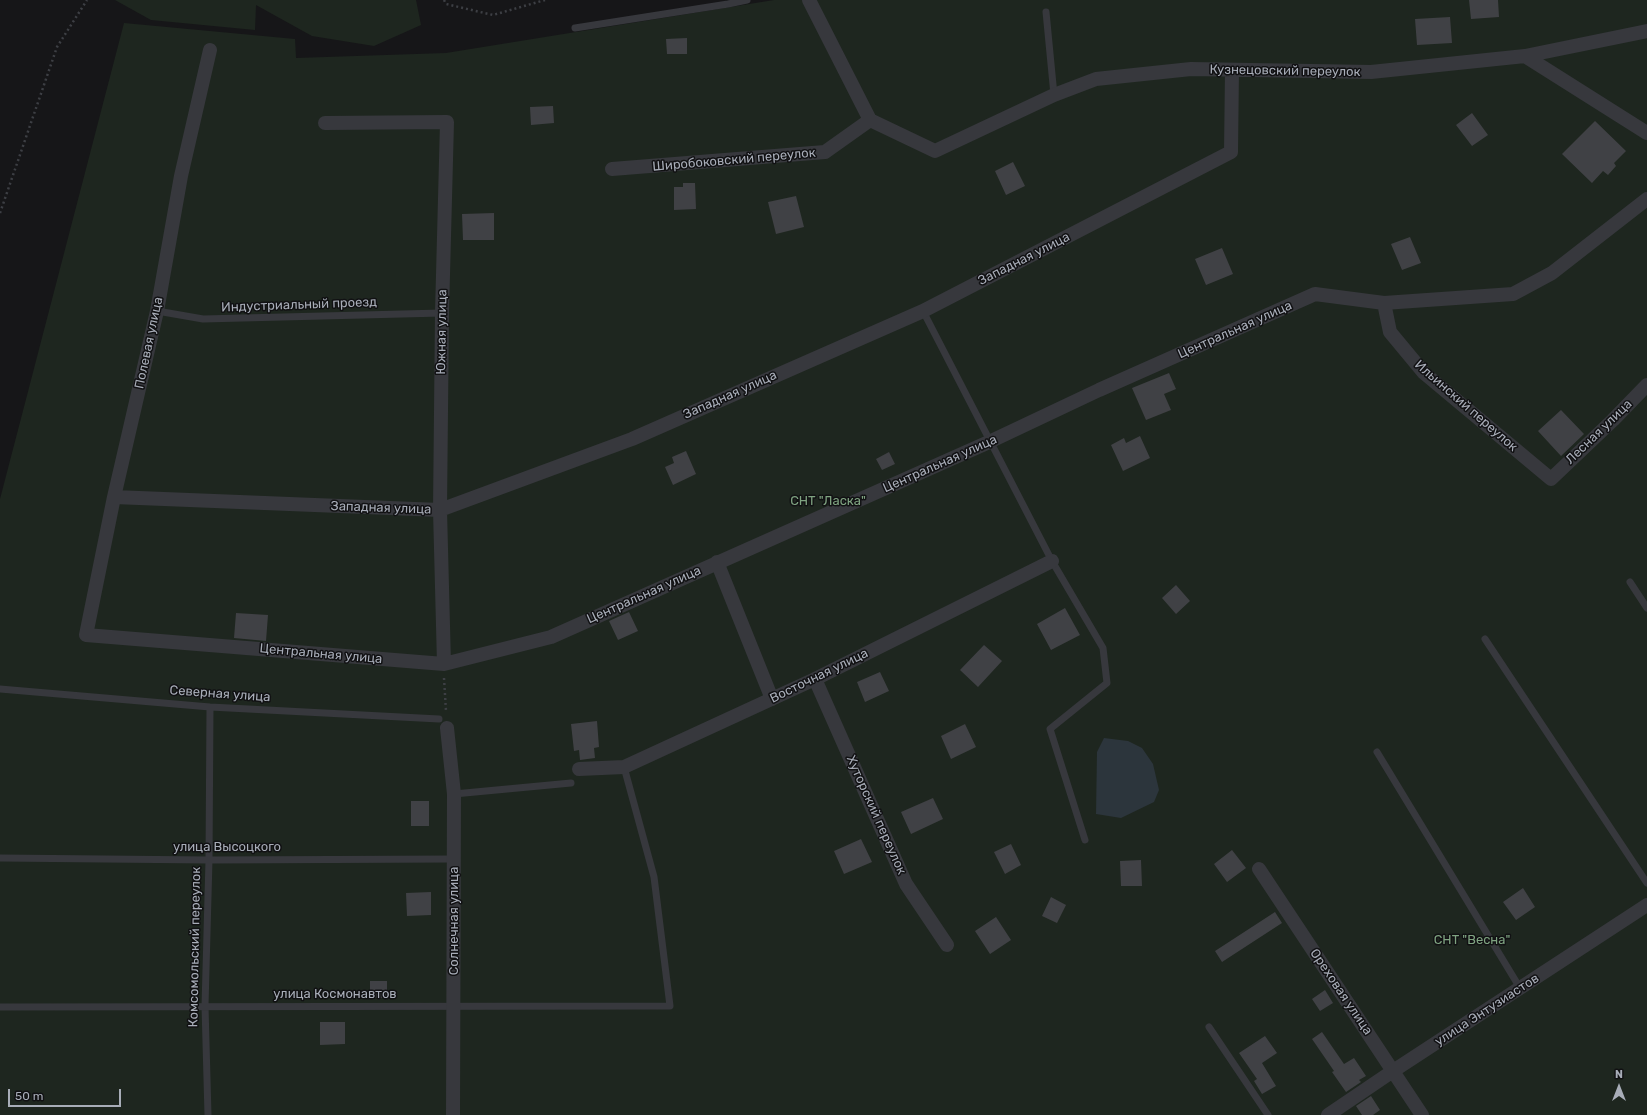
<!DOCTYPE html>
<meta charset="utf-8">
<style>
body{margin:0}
#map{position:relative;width:1647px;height:1115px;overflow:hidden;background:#161618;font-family:Rubik,sans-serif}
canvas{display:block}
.north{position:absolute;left:1599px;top:1067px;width:40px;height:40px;-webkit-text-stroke:3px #111113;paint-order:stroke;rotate:0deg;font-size:11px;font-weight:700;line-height:16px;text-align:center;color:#a8adb8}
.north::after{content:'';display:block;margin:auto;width:14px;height:18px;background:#a8adb8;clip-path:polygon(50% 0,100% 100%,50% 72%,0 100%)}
.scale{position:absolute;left:8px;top:1089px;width:113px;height:18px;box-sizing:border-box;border:2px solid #a8adb8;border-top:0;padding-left:5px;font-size:12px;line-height:14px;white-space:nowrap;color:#a8adb8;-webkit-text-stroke:3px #111113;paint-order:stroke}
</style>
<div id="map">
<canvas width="1647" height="1115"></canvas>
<div class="north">N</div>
<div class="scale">50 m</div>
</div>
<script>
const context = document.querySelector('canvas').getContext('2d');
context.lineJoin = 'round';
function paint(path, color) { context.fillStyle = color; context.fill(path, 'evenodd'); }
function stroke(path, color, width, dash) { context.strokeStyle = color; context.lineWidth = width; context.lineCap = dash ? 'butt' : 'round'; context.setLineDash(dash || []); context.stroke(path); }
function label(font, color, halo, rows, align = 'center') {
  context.font = font + ' Rubik,sans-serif'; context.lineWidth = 3; context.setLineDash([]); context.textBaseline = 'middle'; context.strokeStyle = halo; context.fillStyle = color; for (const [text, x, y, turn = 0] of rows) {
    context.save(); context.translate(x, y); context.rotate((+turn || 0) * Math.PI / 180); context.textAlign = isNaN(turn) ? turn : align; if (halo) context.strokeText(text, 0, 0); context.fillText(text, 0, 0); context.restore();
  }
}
const green = new Path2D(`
 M 115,0 L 416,0 L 421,25 L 374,46 L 312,36 L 256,5 L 255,30 L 151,20 Z
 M 774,0 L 1647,0 L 1647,1115 L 0,1115 L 0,499 L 124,23 L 295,39 L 296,58 L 446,53 Z`);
const water = new Path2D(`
 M 1104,738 L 1128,741 L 1142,748 L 1153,764 L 1159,790 L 1154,802 L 1121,818 L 1096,814 L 1097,752 Z`);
const building = new Path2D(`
 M 1469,0 L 1498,0 L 1499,17 L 1471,19 Z
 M 1450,17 L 1452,43 L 1417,45 L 1415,19 Z
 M 687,38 L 687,54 L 667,54 L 666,39 Z
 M 553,106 L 554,123 L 531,125 L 530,107 Z
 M 1472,113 L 1488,135 L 1472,146 L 1456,125 Z
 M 1595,121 L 1626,151 L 1614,163 L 1616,166 L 1608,175 L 1603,171 L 1592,183 L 1562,154 Z
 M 1013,162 L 1025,186 L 1006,195 L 995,171 Z
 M 683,183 L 695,183 L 696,209 L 674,210 L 674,187 L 683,187 Z
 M 796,196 L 804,227 L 776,234 L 768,202 Z
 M 494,213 L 494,240 L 463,240 L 462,214 Z
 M 1410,237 L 1421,263 L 1402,270 L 1391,244 Z
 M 1222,248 L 1233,274 L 1206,285 L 1195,259 Z
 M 1169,373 L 1176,389 L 1164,394 L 1171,410 L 1146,420 L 1132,388 Z
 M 1561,410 L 1584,434 L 1561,456 L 1538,431 Z
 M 1140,436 L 1150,458 L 1123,471 L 1111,445 L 1124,438 L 1126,443 Z
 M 686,451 L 696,474 L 673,485 L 665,467 L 674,463 L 672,457 Z
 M 889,452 L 895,464 L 882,470 L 876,459 Z
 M 1176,585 L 1190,601 L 1176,614 L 1162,598 Z
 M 1065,608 L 1080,635 L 1051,650 L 1037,624 Z
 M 629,612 L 638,631 L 618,640 L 609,621 Z
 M 236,613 L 268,615 L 266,641 L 234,638 Z
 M 984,645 L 1002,661 L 978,687 L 960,670 Z
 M 880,672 L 889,691 L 865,702 L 857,682 Z
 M 597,721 L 599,747 L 594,748 L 595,758 L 580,760 L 579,750 L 574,751 L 571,724 Z
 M 965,724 L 976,747 L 951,759 L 941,736 Z
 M 933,798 L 943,819 L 911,834 L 901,812 Z
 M 411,801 L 429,801 L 429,826 L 411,826 Z
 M 861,839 L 872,862 L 844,874 L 834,851 Z
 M 1011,844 L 1021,865 L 1005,874 L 994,852 Z
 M 1232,850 L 1246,868 L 1227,882 L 1214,864 Z
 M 1141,860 L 1142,886 L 1121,886 L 1120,861 Z
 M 1523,888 L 1535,907 L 1516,920 L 1503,902 Z
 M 431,892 L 431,915 L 407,916 L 406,893 Z
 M 1051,897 L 1066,905 L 1057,923 L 1042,916 Z
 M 1275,912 L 1282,923 L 1222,962 L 1215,951 Z
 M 996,917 L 1011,940 L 990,954 L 975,931 Z
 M 370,981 L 387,981 L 387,998 L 370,998 Z
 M 1325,990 L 1333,1003 L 1320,1011 L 1312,999 Z
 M 320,1022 L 345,1022 L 345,1044 L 320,1045 Z
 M 1322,1032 L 1344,1064 L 1354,1058 L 1366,1076 L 1359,1080 L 1361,1082 L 1346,1092 L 1332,1072 L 1334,1071 L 1312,1039 Z
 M 1265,1036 L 1277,1053 L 1262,1063 L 1276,1086 L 1262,1094 L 1254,1081 L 1257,1079 L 1239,1053 Z
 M 1371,1096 L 1380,1110 L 1373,1115 L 1362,1115 L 1356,1106 Z`);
const path = new Path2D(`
 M 444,0 L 446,4 L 493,15 L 545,0
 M 0,213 L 57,47 L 87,0
 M 444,678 L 446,711`);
const service = new Path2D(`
 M 1046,12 L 1054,95
 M 575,28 L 728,4 L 747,0
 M 157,311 L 203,319 L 442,313
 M 923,311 L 1052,561 L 1103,648 L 1107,683 L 1050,729 L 1085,840
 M 1630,582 L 1647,608
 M 1485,639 L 1647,883
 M 0,689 L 210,707 L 439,719
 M 1377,752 L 1520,988
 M 454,794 L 571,783
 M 0,858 L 209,860 L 454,859
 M 0,1007 L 670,1006 L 654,877 L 624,767
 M 1209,1027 L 1268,1115
 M 208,1115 L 205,1006 L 209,860 L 210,707`);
const minor = new Path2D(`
 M 809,0 L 870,120 L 935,151 L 1054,95 L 1096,79 L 1191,69 L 1371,72 L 1525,56 L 1647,31
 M 210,50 L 181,176 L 157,311 L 114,497 L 86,635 L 444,664 L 551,637 L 989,442 L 1099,390 L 1315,294 L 1384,303 L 1513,294 L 1552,273 L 1647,199
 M 1525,56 L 1647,133
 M 325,123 L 447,122 L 442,313 L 440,510 L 444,664
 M 612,169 L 825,152 L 870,120
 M 1384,303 L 1390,332 L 1424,373 L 1551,479 L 1613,420 L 1647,385
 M 114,497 L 440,510 L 632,439 L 923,311 L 1231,152 L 1232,70
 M 717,562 L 772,699
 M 815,679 L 906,884 L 947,945
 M 447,728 L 454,794 L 453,1115
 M 579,769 L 624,767 L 815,679 L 1052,561
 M 1259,869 L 1422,1115
 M 1328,1115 L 1393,1071 L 1647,905`);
const streetNames = [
 ["Кузнецовский переулок",1285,71,1],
 ["Широбоковский переулок",734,160,-5],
 ["Западная улица",1024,259,-27],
 ["Индустриальный проезд",299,305,-2],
 ["Центральная улица",1235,330,-24],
 ["Южная улица",442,332,-89],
 ["Полевая улица",149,343,-78],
 ["Западная улица",730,395,-24],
 ["Ильинский переулок",1466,406,41],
 ["Лесная улица",1599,432,-44],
 ["Центральная улица",940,464,-24],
 ["Западная улица",381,508,2],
 ["Центральная улица",644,595,-24],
 ["Центральная улица",321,654,5],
 ["Восточная улица",819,676,-26],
 ["Северная улица",220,694,4],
 ["Хуторский переулок",876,815,66],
 ["улица Высоцкого",227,847],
 ["Солнечная улица",454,921,-90],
 ["Комсомольский переулок",195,947,-89],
 ["Ореховая улица",1341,992,56],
 ["улица Космонавтов",335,994],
 ["улица Энтузиастов",1487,1010,-33]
];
const parkNames = [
 ["СНТ \"Ласка\"",828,501],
 ["СНТ \"Весна\"",1472,940]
];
paint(green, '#1e261f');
paint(water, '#2c353c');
paint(building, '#404145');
stroke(path, '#3d3f44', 2.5, [2, 3]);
stroke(service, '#37383d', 7);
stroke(minor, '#37383d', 14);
label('13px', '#a8adb8', '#111113', streetNames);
label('13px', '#7fa381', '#111113', parkNames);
</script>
